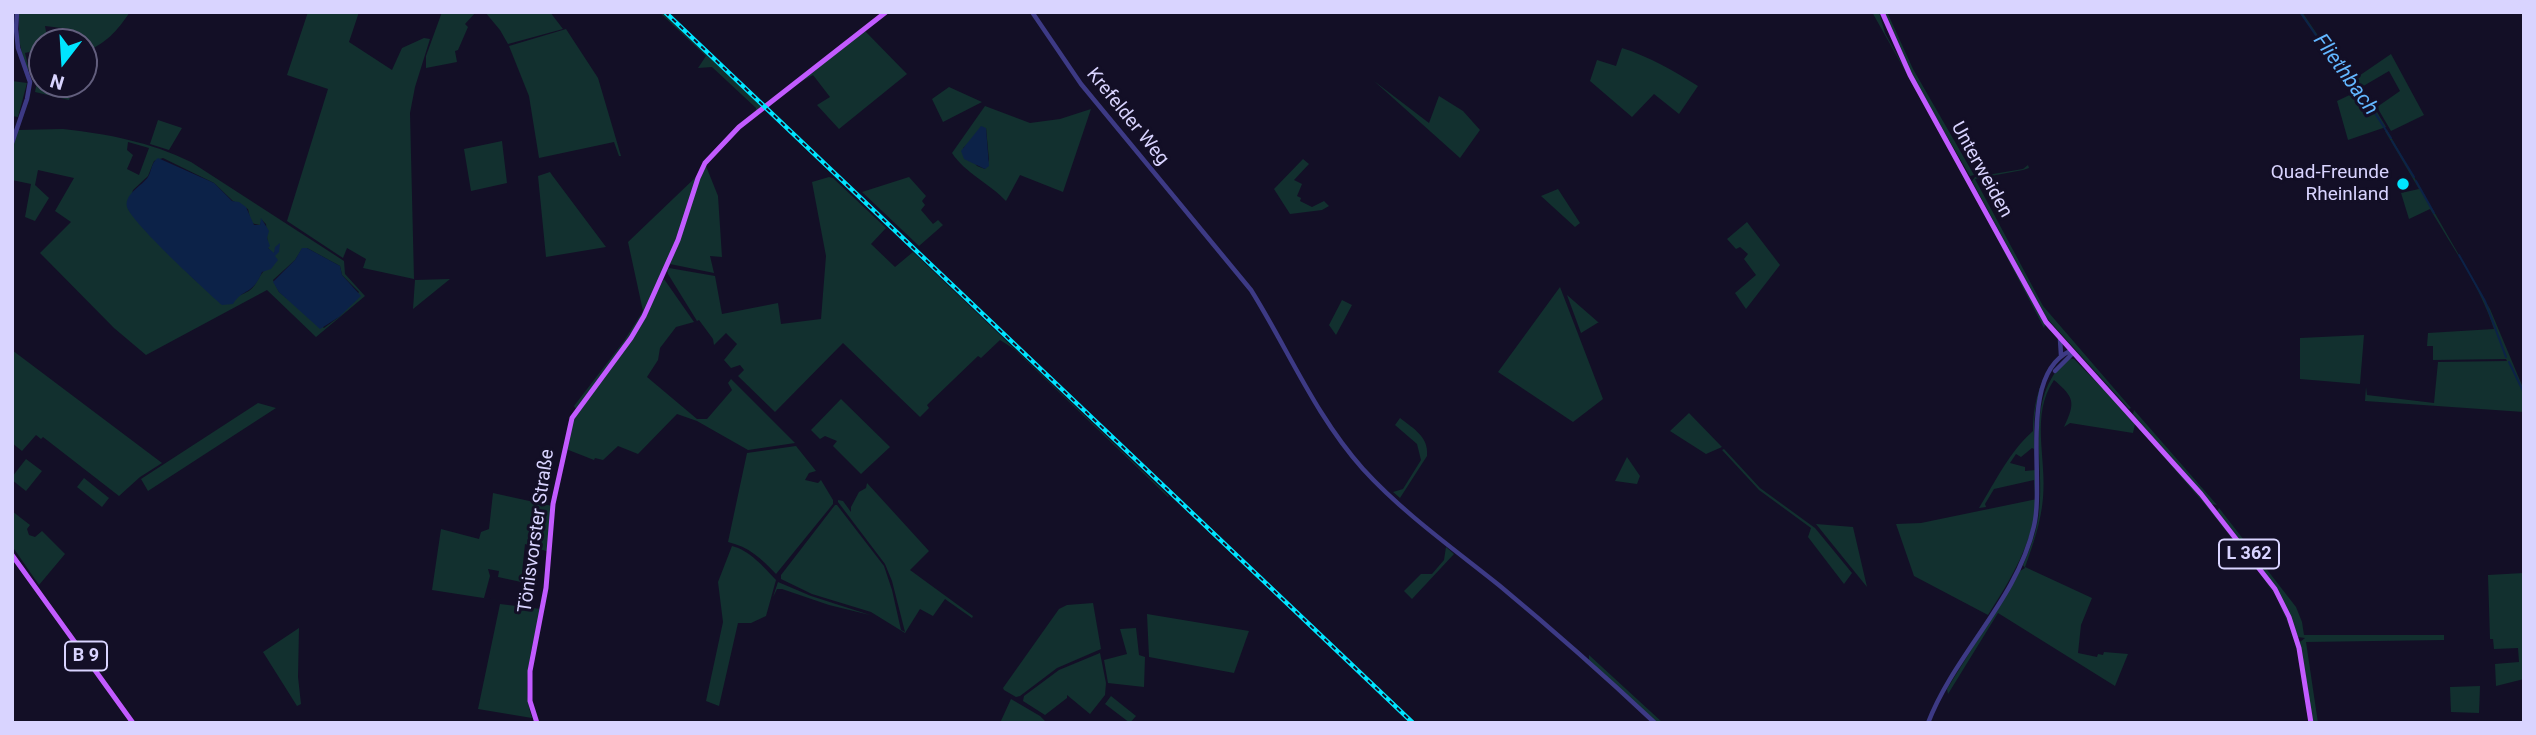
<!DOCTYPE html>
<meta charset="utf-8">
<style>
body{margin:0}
#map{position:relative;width:2536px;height:735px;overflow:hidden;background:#130f26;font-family:Roboto,sans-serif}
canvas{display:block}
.frame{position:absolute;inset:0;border:14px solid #d9d4ff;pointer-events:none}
.north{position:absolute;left:28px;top:28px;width:70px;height:70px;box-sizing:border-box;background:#130f26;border:2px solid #625e7d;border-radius:50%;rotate:197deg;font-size:19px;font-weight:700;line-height:28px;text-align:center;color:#d9d4ff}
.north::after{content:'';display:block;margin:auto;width:24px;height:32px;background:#00e5ff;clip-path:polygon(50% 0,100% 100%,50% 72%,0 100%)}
</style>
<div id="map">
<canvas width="2536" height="735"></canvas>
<div class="frame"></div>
<div class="north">N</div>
</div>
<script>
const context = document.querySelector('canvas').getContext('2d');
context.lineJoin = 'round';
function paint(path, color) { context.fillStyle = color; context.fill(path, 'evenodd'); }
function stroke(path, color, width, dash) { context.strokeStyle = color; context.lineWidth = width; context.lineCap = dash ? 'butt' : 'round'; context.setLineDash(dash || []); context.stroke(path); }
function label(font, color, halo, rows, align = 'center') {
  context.font = font + ' Roboto,sans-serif'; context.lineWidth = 6; context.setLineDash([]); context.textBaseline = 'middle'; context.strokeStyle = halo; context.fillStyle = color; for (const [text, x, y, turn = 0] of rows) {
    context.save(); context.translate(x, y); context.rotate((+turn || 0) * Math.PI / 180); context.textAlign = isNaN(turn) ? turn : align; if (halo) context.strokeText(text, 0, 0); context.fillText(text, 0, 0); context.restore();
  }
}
const green = new Path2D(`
 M 19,12 L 130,12 C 117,31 106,44 84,52 L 84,42 L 73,42 L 70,29 L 45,26 L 48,42 L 42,42 L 42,49 L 25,53 L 29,70 L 26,71 L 19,40 Z
 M 308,12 L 359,12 L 349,42 L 392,70 L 402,48 L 424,38 L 430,39 L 415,87 L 410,113 L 414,279 L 363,268 L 366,259 L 347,248 L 343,258 L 287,221 L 328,89 L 287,75 Z
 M 442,12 L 476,12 L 465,24 L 468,27 L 458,50 L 455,51 L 457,62 L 426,68 L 426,56 Z
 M 485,12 L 550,12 L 563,29 L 508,44 L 500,30 Z
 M 659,12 L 663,12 L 762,106 L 756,111 L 756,108 L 712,67 L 698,68 L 706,56 Z
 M 1872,12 L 1879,12 L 1885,33 L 2045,325 L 2044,328 L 1965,177 Z
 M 1884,12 L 1887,12 L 1913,69 L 1974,175 L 1970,176 L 1913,78 Z
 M 2299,12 L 2302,12 L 2347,78 L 2377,112 L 2386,127 L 2348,140 L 2337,101 L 2356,92 Z
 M 566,29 L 598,78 L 621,156 L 619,156 L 614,142 L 539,158 L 529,96 L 509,46 Z
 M 865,31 L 907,74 L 839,129 L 817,105 L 830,97 L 813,75 L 793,86 Z
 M 1622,48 C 1650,57 1674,71 1698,86 L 1679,114 L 1654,94 L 1632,117 L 1590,81 L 1597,60 L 1616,66 Z
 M 2391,54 L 2424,115 L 2391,131 L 2377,107 L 2400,91 L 2389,71 L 2360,88 L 2353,80 Z
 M 42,71 L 42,84 L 74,84 L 69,100 L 35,92 L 39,72 Z
 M 12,81 L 27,83 L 18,117 L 12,116 Z
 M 1374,81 L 1429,123 L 1439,96 L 1463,111 L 1480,130 L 1460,158 Z
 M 949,87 L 982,102 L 943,122 L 932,99 Z
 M 985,106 L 1030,123 L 1060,119 L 1091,109 L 1063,192 L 1020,175 L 1006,201 C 989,183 965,173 952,153 ZM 986,128 L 989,160 L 985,169 L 977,166 L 963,148 Z
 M 158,120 L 182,128 L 169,150 L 150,144 Z
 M 63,129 C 108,134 150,142 191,162 L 344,261 L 345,274 L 365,296 L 316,337 L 267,290 L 146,355 L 114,328 L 40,253 L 71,222 L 55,211 L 74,178 L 38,170 L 35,185 L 49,198 L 35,221 L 25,217 L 31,184 L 12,180 L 12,148 L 18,130 ZM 128,142 L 149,148 L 139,175 L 127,169 L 133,155 L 127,150 ZM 163,158 L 214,183 L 233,201 L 248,209 L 251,223 L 260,225 L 262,220 L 266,224 L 268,248 L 274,254 L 275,251 C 274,260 268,264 263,272 C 253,285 257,289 238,296 L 195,280 L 145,230 L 128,209 L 133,190 L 148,176 L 154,161 ZM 307,248 L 340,266 L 342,275 L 359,292 L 339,317 L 324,328 L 279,292 L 273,280 L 295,260 L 302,249 Z
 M 2387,130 L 2490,309 L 2524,390 L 2524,412 L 2365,401 L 2366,387 L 2367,395 L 2434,403 L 2438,362 L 2507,361 L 2506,359 L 2433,360 L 2433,346 L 2427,346 L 2428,333 L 2494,329 C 2480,286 2453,248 2430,209 L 2409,219 L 2401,193 L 2419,189 L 2385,131 Z
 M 502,141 L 507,183 L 471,191 L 464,149 Z
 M 1303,159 L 1309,164 L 1294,180 L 1302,184 L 1297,196 L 1301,198 L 1300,201 L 1312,207 L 1324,201 L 1329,206 L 1322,210 L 1290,214 L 1274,189 Z
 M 2028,165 L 2029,168 L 2023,170 L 1975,179 L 2043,306 L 2131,408 L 2129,409 L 2045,316 L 1972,181 L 1975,177 L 2023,169 Z
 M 706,166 L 718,196 L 722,257 L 710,256 L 714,273 L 670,264 L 700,177 Z
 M 550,172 L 552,175 L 606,247 L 546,257 L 538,176 Z
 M 697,176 L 678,237 L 639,323 L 576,409 L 574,406 L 624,341 L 643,311 L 628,242 Z
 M 829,177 L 833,178 L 886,228 L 871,244 L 895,267 L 913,252 L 1169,496 L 1168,497 L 1014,349 L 1000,340 L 981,358 L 978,356 L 927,405 L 929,408 L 920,417 L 843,343 L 775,412 L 738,376 L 744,370 L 740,365 L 731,368 L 724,360 L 737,344 L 726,333 L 714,345 L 713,339 L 699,320 L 697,321 L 668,274 L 667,270 L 669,268 L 715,276 L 722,314 L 778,303 L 781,324 L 821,319 L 826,256 L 812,182 Z
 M 909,177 L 926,196 L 922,201 L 925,205 L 921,210 L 933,224 L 938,220 L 943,225 L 919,246 L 862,192 Z
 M 1558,189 L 1580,223 L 1575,227 L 1541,196 Z
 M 1747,222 L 1780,265 L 1746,309 L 1735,293 L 1756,275 L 1744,259 L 1748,254 L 1740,247 L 1736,249 L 1727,239 Z
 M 450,279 L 413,309 L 415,280 Z
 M 664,279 L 694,322 L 676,327 L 660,348 L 658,360 L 647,377 L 697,419 L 707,419 L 732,390 L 728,383 L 731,379 L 795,443 L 748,450 L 697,421 L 677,414 L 638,454 L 618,446 L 603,460 L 595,458 L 594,460 L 566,449 L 572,422 L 611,368 Z
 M 1560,287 L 1603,399 L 1573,422 L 1498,372 Z
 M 1567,295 L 1598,322 L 1599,322 L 1581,333 Z
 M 1342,300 L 1352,305 L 1336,335 L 1329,325 Z
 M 2364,335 L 2360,384 L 2300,379 L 2300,338 Z
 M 12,350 L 162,463 L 140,477 L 119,496 L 43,437 L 41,439 L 36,435 L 22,451 L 12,443 Z
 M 2068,358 L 2074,359 C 2129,415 2183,474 2232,536 C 2256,566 2279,595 2292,632 L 2277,599 L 2262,576 L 2203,502 L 2135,424 L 2133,433 L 2070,423 L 2064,427 C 2076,402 2074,397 2054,380 C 2030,415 2047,458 2043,498 C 2041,522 2033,545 2025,567 L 2092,598 L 2081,625 L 2078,653 L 2097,657 L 2098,654 L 2103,655 L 2104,652 L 2128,654 L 2115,686 L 1998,613 L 1948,694 L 1947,689 L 2020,571 L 2025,568 L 2023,565 C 2030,549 2037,531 2039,513 C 2046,460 2022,400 2068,358 Z
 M 2055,360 C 2049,373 2041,386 2037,401 C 2030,432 2038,463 2037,495 L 2035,497 L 2034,480 L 1994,489 L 1985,504 L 1986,507 L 1979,508 C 1995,482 2010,451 2033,431 C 2033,406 2039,380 2055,360 ZM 2032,448 L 2034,449 L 2036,470 L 2025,471 L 2025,467 L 2010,463 L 2016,454 L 2021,457 Z
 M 841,399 L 890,447 L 861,474 L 833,446 L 837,441 L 825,436 L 820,439 L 811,430 Z
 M 258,403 L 276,408 L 148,491 L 141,479 Z
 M 2134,410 L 2217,505 L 2211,504 L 2133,414 Z
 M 1689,413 L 1722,447 L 1706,454 L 1670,431 Z
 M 1400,418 C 1414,429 1429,437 1427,456 L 1400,498 L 1393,492 L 1403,489 L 1421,460 L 1417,444 L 1395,425 Z
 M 796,446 L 816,471 L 809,473 L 805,480 L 818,483 L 821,480 L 833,500 L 833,504 L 776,574 C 761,558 749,547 728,542 L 747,453 Z
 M 1724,449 L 1760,488 L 1815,528 L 1852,573 L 1844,584 L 1808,537 L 1811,528 L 1759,490 L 1722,450 Z
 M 1627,457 L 1640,476 L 1637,484 L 1615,481 Z
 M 26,459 L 42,471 L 26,491 L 12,480 L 12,477 Z
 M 84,478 L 109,498 L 102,507 L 77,487 Z
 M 867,483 L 929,551 L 910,570 L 973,616 L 972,618 L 945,599 L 933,616 L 920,609 L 905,633 L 871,612 L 812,594 L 781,579 L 781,575 L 835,505 L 837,505 L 884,566 L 892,590 L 901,630 L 905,632 L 892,581 L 885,564 L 838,502 L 838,500 L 843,501 L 851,512 L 851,507 L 859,492 L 866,488 Z
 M 493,493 L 552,506 L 549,552 L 525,544 L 521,582 L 498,577 L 499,571 L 488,569 L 490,576 L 484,598 L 509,602 L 432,590 L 441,529 L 479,539 L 481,532 L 489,529 Z
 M 2037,499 C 2033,543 2011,579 1988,615 L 1914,576 L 1896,524 L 1921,523 Z
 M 2219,508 L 2296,607 L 2302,622 L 2304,635 L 2444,635 L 2444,640 L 2306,642 L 2318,723 L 2313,723 L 2300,642 L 2305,638 L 2298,637 L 2286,606 L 2217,511 Z
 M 12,511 L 30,525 L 27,529 L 29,535 L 35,537 L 42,531 L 65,554 L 39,585 L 12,546 Z
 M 1816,524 L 1853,527 L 1867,587 Z
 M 732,546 C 749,550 764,567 776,580 L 766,616 L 751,623 L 738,623 L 719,706 L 706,701 L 723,622 L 718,582 Z
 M 1446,547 L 1454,554 L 1412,599 L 1404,591 L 1421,574 L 1432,574 L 1444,560 Z
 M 2524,573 L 2524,679 L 2496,686 L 2495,664 L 2519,662 L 2518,648 L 2494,649 L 2493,639 L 2490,639 L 2488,575 Z
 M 778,582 L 811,596 L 870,615 L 829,605 L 782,589 L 777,589 L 773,597 Z
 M 1093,603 L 1101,649 L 1057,668 L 1020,696 L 1016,697 L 1004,690 L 1003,688 L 1059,609 L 1067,605 Z
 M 500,604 L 541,609 C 533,645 520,682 532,718 L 478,709 Z
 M 1147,614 L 1249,631 L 1234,673 L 1149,657 Z
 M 299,628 L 298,677 L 301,704 L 297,706 L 263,652 Z
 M 1136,628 L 1139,655 L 1145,657 L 1144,687 L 1108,683 L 1104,660 L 1127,654 L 1120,629 Z
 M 1100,653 L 1106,683 L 1105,695 L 1090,714 L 1067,695 L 1067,698 L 1045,715 L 1023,701 L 1024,696 L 1059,670 Z
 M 1589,655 L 1663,723 L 1658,723 L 1589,661 Z
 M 2480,686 L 2479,713 L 2451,712 L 2450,687 Z
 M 1111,696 L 1136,716 L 1130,723 L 1105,704 Z
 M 1011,699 L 1040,716 L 1047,723 L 1000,723 Z`);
const water = new Path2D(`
 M 981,126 L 986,128 L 989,166 L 985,169 L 964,159 L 961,151 Z
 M 158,158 L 214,183 L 232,201 L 239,202 L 246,207 L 254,225 L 260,225 L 261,218 L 269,231 L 267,238 L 270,246 L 268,248 L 274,253 L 275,247 L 280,243 L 279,252 L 275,256 L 278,260 L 271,269 L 262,272 C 253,295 243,288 233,304 L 222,305 C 205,290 132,223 127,207 C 124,194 142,186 148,177 C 152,170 151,163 158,158 Z
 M 302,248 L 307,248 L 340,266 L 342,275 L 361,296 L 339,317 L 320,329 L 279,292 L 273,282 L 295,260 Z`);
const stream = new Path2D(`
 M 2300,12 L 2346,79 L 2373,110 L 2391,138
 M 2392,141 L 2414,177
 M 2416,181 L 2434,213
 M 2459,255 L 2485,301 L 2506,357
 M 2509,362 L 2524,393`);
const minor = new Path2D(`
 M 1032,12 L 1081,84 L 1251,290 C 1289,351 1315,415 1363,469 C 1403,513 1454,549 1500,586 C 1553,630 1605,676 1655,723
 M 12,143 L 27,99 L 30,82 L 18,48 L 16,29 L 17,12
 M 2060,339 L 2061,355
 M 2055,371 L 2073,353
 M 1928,723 C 1955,653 2017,600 2034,526 C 2045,480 2018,375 2070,351`);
const major = new Path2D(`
 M 1882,12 L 1910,75 L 2046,322 L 2201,494 L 2275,589 L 2289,617 L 2299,648 L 2311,723
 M 12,555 L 133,723
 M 537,723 L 530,701 L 530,671 L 546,588 L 553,504 L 572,418 L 631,338 L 644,316 L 678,240 L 698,178 L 705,163 L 739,127 L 886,12`);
const rail = new Path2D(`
 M 665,12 L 1413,723`);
const markers = [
 [2403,184,7,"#00e5ff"]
];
const shields = [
 [2249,554,60],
 [86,656,42]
];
const shieldNames = [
 ["L 362",2249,554],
 ["B 9",86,656]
];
const streetNames = [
 ["Krefelder Weg",1127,117,51],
 ["Unterweiden",1981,170,61],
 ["Tönisvorster Straße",537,531,-82]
];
const poiNames = [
 ["Quad-Freunde",2389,173],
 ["Rheinland",2389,195]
];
const waterNames = [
 ["Fliethbach",2345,75,54]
];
paint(green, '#12302f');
paint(water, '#0c2248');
stroke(stream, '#0c2248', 2);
stroke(minor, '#3d3a85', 4.5);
stroke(major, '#c25bff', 5);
stroke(rail, '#00e5ff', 4.5);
stroke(rail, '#130f26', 2, [5]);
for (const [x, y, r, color] of markers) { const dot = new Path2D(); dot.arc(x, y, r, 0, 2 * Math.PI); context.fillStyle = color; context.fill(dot); stroke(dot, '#130f26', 2.5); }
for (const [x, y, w] of shields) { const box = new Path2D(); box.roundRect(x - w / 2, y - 14.5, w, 29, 5); context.fillStyle = '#130f26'; context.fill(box); stroke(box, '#d9d4ff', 2); }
label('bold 18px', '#d9d4ff', null, shieldNames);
label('19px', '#d9d4ff', '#130f26', streetNames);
label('19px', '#d9d4ff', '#130f26', poiNames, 'right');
label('italic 21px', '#62b6ff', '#130f26', waterNames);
</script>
